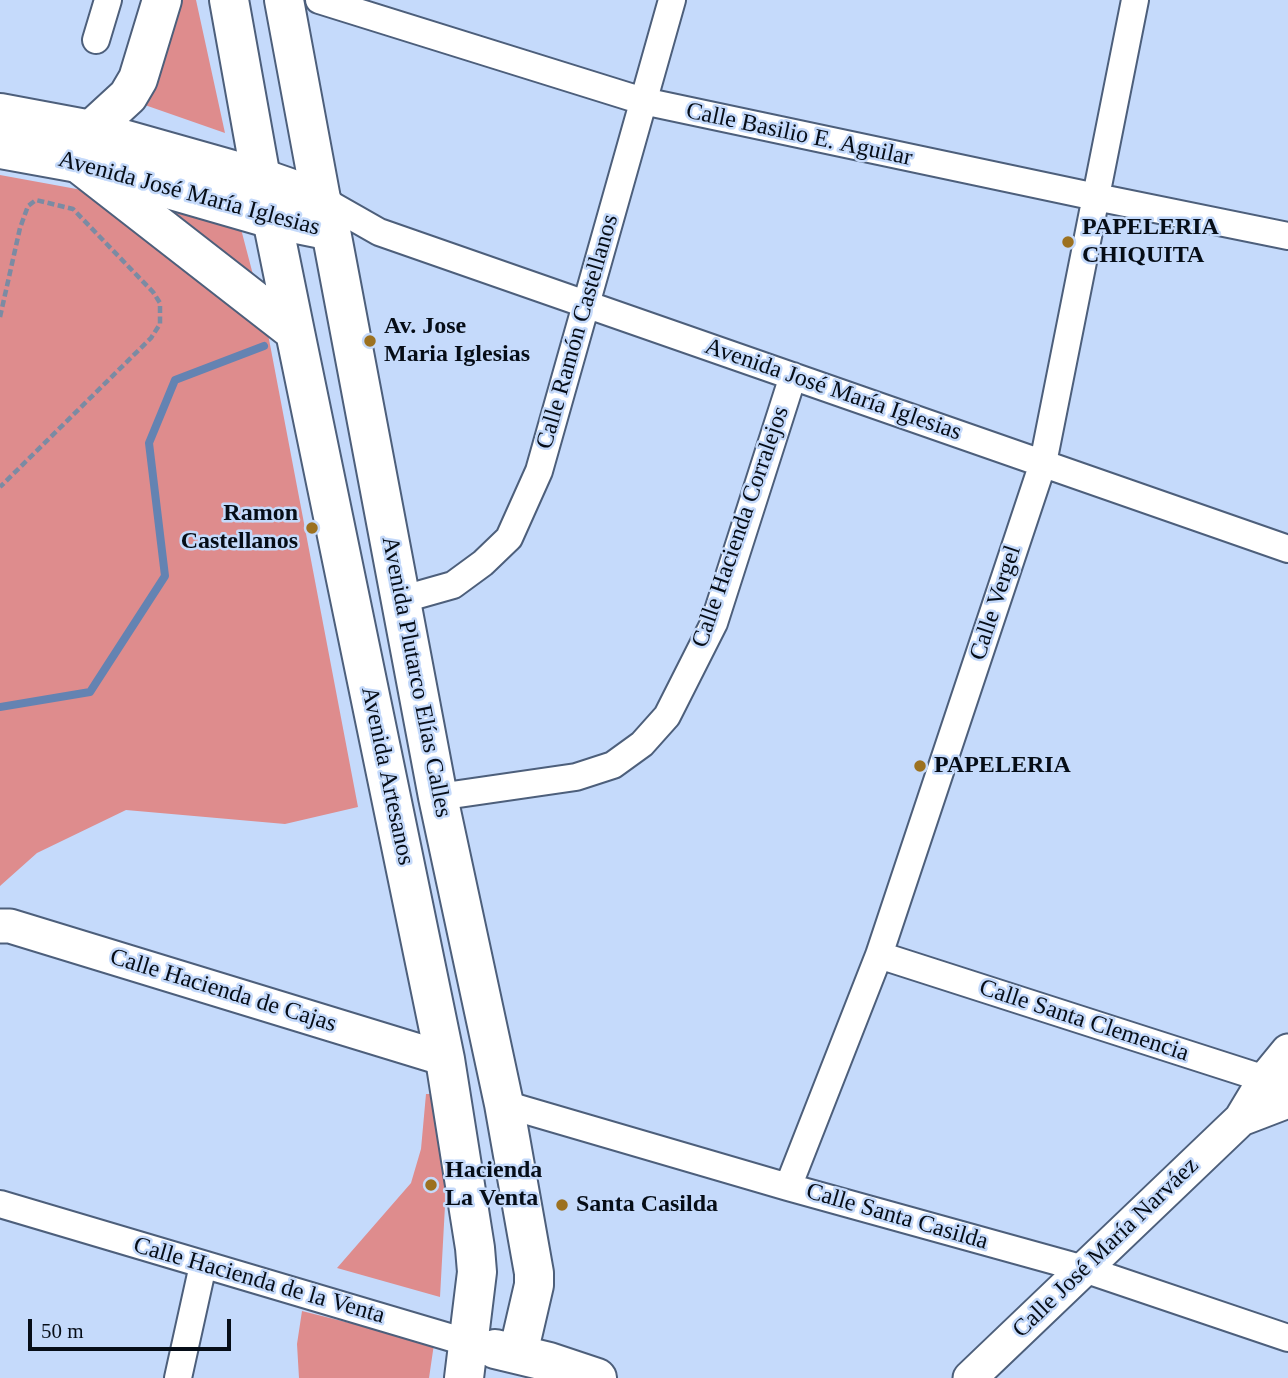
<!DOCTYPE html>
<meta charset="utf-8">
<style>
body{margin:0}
#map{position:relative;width:1288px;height:1378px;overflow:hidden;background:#c5dafb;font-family:Georgia,serif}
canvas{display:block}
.scale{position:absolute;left:28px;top:1319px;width:203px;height:32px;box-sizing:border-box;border:4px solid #060d17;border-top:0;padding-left:9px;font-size:21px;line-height:24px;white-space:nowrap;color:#060d17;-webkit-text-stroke:5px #c5dafb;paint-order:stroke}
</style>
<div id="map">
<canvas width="1288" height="1378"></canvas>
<div class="scale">50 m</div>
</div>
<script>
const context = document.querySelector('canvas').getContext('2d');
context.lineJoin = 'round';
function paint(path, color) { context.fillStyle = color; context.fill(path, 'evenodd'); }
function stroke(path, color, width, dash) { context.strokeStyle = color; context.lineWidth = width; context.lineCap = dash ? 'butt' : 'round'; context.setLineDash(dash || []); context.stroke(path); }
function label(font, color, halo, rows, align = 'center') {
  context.font = font + ' Georgia,serif'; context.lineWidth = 5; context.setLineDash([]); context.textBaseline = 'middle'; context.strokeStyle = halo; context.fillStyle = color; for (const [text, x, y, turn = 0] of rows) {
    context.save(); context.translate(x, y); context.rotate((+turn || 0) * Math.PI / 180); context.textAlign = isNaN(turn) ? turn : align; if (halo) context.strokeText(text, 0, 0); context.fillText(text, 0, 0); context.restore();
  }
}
const green = new Path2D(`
 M 175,0 L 196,0 L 225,133 L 142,104 Z
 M 0,175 L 82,190 L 268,334 L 358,807 L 285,824 L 126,810 L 37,853 L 0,886 Z
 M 127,193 L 241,229 L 257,290 Z
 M 426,1094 L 437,1094 L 447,1169 L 440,1297 L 337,1268 L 411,1183 L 421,1149 Z
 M 302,1311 L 434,1344 L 429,1378 L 299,1378 L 297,1344 Z`);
const stream = new Path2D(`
 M 0,707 L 90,692 L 165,576 L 149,443 L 175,380 L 264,346`);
const path = new Path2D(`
 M 0,317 L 20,228 L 28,206 L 36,200 L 73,209 L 153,292 L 160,303 L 160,324 L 151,338 L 0,487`);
const minor = new Path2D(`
 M 319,0 L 643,101 L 1096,197 L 1288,236
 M 96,40 L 108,0
 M 321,199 L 379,232 L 1288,549
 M 400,600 L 453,585 L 483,563 L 509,538 L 539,471 L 672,0
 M 438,797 L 576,777 L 613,765 L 642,744 L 667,716 L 714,623 L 793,376
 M 879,955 L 1265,1079 L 1282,1088
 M 504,1104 L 788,1187 L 1084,1269 L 1288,1338
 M 788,1187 L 879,955 L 1043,463 L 1135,0
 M 0,1204 L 469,1343
 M 178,1378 L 203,1265`);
const tertiary = new Path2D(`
 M 0,926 L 10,926 L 445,1059
 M 1241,1119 L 1288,1101
 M 970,1378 L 1241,1119 L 1265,1079 L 1288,1051`);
const secondary = new Path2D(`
 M 0,113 L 91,130 L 261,178 L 321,199
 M 0,149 L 78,163 L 272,219 L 331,231`);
const primary = new Path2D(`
 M 229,0 L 261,178 L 272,219 L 295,332 L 445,1059 L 475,1248 L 477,1272 L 464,1378
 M 284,0 L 321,199 L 331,231 L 438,797 L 504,1104 L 534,1273 L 534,1285 L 518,1354
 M 91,130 L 128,96 L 138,79 L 162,0
 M 78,163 L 295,332
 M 495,1349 L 549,1362 L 597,1378`);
const markers = [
 [1068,242,7,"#9c7120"],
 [370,341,7,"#9c7120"],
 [312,528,7,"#9c7120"],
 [920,766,7,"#9c7120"],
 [431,1185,7,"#9c7120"],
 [562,1205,7,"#9c7120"]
];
const streetNames = [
 ["Calle Basilio E. Aguilar",799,135,12],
 ["Avenida José María Iglesias",189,194,15],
 ["Calle Ramón Castellanos",578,332,-74],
 ["Avenida José María Iglesias",833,390,19],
 ["Calle Hacienda Corralejos",741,527,-71],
 ["Calle Vergel",996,603,-72],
 ["Avenida Plutarco Elías Calles",416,677,79],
 ["Avenida Artesanos",387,776,78],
 ["Calle Hacienda de Cajas",223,991,17],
 ["Calle Santa Clemencia",1084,1021,18],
 ["Calle Santa Casilda",897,1217,16],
 ["Calle José María Narváez",1106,1248,-44],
 ["Calle Hacienda de la Venta",259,1281,16]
];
const poiNames = [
 ["PAPELERIA",1082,228],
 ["CHIQUITA",1082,256],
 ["Av. Jose",384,327],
 ["Maria Iglesias",384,355],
 ["Ramon",298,514,"right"],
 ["Castellanos",298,542,"right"],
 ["PAPELERIA",934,766],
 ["Hacienda",445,1171],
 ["La Venta",445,1199],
 ["Santa Casilda",576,1205]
];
paint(green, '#de8c8d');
stroke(stream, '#6483b2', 8);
stroke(minor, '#4d5f7b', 30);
stroke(tertiary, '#4d5f7b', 37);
stroke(secondary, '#4d5f7b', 42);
stroke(primary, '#4d5f7b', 42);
stroke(path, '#7b8ba3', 4.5, [7, 3.5]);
stroke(minor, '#fff', 26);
stroke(tertiary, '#fff', 33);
stroke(secondary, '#fff', 38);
stroke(primary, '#fff', 38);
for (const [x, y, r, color] of markers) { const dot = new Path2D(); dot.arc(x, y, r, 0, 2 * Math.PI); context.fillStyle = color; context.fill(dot); stroke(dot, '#c5dafb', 2.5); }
label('24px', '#060d17', '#c5dafb', streetNames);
label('bold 24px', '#060d17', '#c5dafb', poiNames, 'left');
</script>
